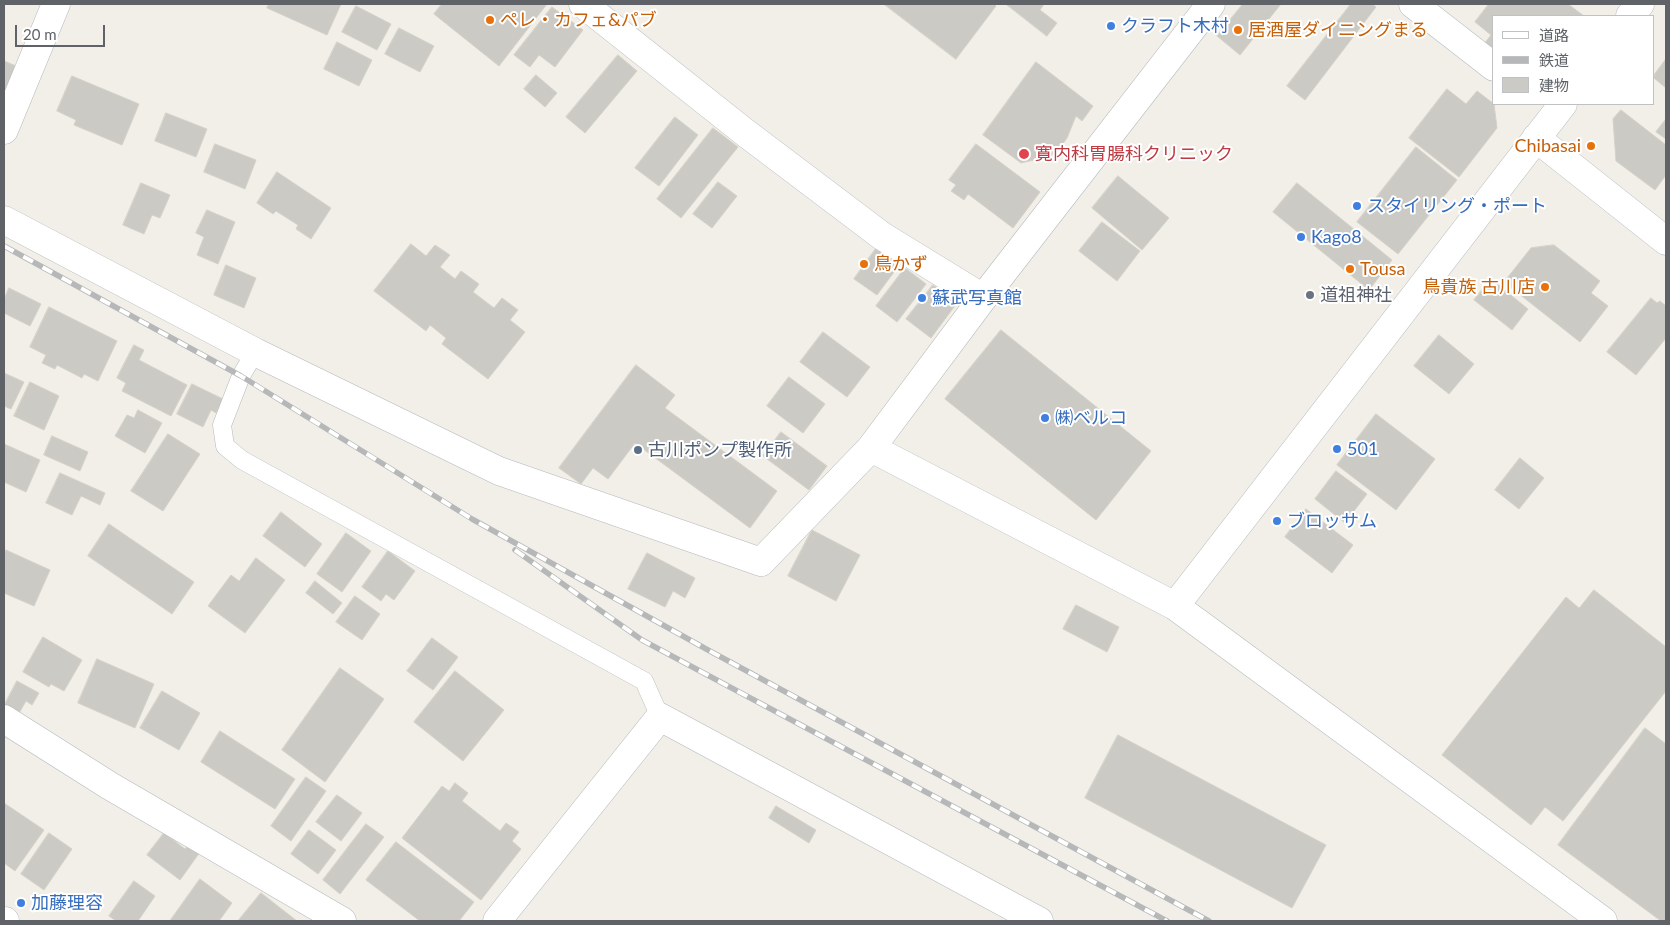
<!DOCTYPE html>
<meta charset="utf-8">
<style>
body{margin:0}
#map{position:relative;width:1670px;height:925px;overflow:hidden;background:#f1efe8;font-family:Lato,"Noto Sans JP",sans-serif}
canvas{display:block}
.frame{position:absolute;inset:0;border:5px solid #5f6368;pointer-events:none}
.legend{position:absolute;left:1492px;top:15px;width:162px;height:90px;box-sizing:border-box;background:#fff;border:1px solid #bfc1c3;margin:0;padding:6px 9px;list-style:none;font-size:15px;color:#5f6368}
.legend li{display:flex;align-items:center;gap:10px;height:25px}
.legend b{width:25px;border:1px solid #bfc1c3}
.scale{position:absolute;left:15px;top:25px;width:90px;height:22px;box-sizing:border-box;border:2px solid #5f6368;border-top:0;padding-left:6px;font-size:15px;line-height:18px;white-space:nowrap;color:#5f6368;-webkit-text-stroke:4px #fff;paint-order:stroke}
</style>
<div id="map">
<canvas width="1670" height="925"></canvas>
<div class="frame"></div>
<ul class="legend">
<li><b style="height:6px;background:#fff"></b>道路</li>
<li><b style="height:6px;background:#b6b7b8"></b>鉄道</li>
<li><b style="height:14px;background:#cccac5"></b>建物</li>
</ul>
<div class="scale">20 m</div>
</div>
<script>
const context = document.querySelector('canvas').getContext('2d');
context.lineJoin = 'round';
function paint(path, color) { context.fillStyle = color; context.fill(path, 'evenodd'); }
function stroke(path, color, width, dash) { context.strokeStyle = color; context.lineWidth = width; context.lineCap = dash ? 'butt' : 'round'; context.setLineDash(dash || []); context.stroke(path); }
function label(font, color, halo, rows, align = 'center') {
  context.font = font + ' Lato,"Noto Sans JP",sans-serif'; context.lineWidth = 4; context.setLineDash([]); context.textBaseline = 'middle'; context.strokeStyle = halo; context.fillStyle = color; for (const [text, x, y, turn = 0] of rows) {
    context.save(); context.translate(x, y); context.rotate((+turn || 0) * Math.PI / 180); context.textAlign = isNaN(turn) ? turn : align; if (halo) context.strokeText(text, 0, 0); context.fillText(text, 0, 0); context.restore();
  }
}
const building = new Path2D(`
 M 269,4 L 341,4 L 327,35 L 267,8 Z
 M 442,4 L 547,4 L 499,66 L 434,14 Z
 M 884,4 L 994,4 L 996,6 L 956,59 Z
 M 1006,4 L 1044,4 L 1040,10 L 1057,23 L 1047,36 Z
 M 1243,4 L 1281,4 L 1240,55 L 1217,36 Z
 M 1351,4 L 1372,4 L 1376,7 L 1305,100 L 1287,86 Z
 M 1489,4 L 1568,4 L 1584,16 L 1494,16 L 1494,52 L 1484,44 L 1491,35 L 1475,22 Z
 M 356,6 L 391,24 L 377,50 L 342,32 Z
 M 552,7 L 583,30 L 555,67 L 539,55 L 530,67 L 514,55 Z
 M 399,28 L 434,46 L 420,72 L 385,54 Z
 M 337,42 L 372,60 L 359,86 L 324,69 Z
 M 618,55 L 637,71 L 585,133 L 566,117 Z
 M 1666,59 L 1666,88 L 1654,78 L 1654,75 Z
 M 4,61 L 16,66 L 4,93 Z
 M 1036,62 L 1093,106 L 1082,121 L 1076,116 L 1067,138 L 1060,148 L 1051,156 L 1021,163 L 983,135 Z
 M 536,75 L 557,93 L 545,107 L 524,89 Z
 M 72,76 L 139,104 L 122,145 L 74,125 L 76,120 L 57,111 Z
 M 1447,89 L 1466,104 L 1477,91 L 1494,104 L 1497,128 L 1459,177 L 1409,138 Z
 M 1621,110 L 1666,145 L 1666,175 L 1655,190 L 1616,161 L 1613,119 Z
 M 166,113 L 207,129 L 196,157 L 155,141 Z
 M 675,117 L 698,135 L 659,186 L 635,168 Z
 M 1666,119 L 1666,139 L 1656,132 Z
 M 713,128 L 738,147 L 681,218 L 657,199 Z
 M 215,144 L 256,160 L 245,189 L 204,172 Z
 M 976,144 L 1040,192 L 1013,228 L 968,194 L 964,200 L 951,191 L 956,185 L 949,180 Z
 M 1416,147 L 1457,180 L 1398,254 L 1357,222 Z
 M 277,172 L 331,208 L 311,239 L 296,229 L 298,225 L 276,211 L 273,214 L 257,203 Z
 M 1118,176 L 1169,218 L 1142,250 L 1092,208 Z
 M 718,182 L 737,196 L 712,228 L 693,214 Z
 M 141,183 L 170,195 L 160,218 L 152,215 L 144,234 L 123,225 Z
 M 1297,183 L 1392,260 L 1369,290 L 1273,212 Z
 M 207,210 L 235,222 L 218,264 L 197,255 L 204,237 L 196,233 Z
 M 1102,222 L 1140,251 L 1117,281 L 1079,251 Z
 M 411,244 L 426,256 L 435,245 L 450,255 L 440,267 L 455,279 L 461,271 L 479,284 L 473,292 L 494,308 L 502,298 L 518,310 L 510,320 L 525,332 L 488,379 L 442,344 L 446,338 L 430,325 L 426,331 L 374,291 Z
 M 1554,245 L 1600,281 L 1591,293 L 1608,306 L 1580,342 L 1504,282 L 1531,248 Z
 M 877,247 L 900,264 L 877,295 L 854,279 Z
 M 226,265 L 256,278 L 244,308 L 214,295 Z
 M 905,268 L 926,284 L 897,322 L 876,306 Z
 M 1491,279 L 1528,309 L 1512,330 L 1474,300 Z
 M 933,285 L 957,303 L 931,338 L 906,319 Z
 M 9,288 L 41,304 L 30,326 L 4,313 L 4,300 Z
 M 1651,298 L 1657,303 L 1660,301 L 1666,306 L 1666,338 L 1636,375 L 1607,352 Z
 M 49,307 L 117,341 L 98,381 L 84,374 L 82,378 L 57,365 L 55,369 L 42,363 L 46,355 L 30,347 Z
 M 1001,330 L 1151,451 L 1096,520 L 945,399 Z
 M 823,332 L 870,367 L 847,397 L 800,362 Z
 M 1439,335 L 1474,364 L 1449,394 L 1414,366 Z
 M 134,345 L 144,350 L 139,360 L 187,385 L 171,416 L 122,391 L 126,383 L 117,378 Z
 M 636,365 L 675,395 L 665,408 L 777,491 L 750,528 L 635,443 L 608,479 L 593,468 L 581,484 L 559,468 Z
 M 4,373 L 24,382 L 11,409 L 4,406 Z
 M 789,377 L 825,404 L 803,433 L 767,406 Z
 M 30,382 L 59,396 L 44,430 L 14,416 Z
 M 192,384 L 223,399 L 216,413 L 211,410 L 203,427 L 177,414 Z
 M 138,410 L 162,423 L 145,453 L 115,436 L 127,415 L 134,418 Z
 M 1376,414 L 1435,459 L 1396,510 L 1337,465 Z
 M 781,432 L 827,466 L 809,490 L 763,456 Z
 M 168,434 L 200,454 L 163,511 L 131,491 Z
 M 52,436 L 88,452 L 80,471 L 44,455 Z
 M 4,444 L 40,460 L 26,492 L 4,482 Z
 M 1520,458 L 1544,478 L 1519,509 L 1495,490 Z
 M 1336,471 L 1367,494 L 1345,523 L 1315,499 Z
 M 60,473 L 105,493 L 100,505 L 81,496 L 72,515 L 46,503 Z
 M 1306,509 L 1353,545 L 1332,573 L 1285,537 Z
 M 281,512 L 322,544 L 305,567 L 263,536 Z
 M 109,524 L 194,582 L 172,614 L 88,556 Z
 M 812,530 L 860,555 L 836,601 L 788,576 Z
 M 346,533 L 371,551 L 342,592 L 317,574 Z
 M 6,550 L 50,570 L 34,606 L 4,593 L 4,555 Z
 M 388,551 L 415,571 L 394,600 L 386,594 L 381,601 L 362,587 Z
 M 647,553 L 695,578 L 685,598 L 673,591 L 665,607 L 628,589 Z
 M 256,558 L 285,580 L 245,633 L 208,606 L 231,575 L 239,581 Z
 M 315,581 L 342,603 L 333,614 L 306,593 Z
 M 1594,590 L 1666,647 L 1666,691 L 1563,821 L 1545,807 L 1531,825 L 1442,755 L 1566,597 L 1579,608 Z
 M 355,596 L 380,614 L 362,640 L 336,622 Z
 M 1076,605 L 1119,627 L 1107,652 L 1063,629 Z
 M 43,637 L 82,660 L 64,691 L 51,684 L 49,687 L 23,672 Z
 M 432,638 L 458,657 L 433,690 L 407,671 Z
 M 97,659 L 154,684 L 135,728 L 78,703 Z
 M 340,668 L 384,699 L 325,782 L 282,750 Z
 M 455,671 L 504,710 L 463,761 L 414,722 Z
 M 17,681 L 39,693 L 32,705 L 26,701 L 18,715 L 4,706 Z
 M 162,691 L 200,713 L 179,750 L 140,728 Z
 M 1645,728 L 1666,744 L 1666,921 L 1661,921 L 1558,845 Z
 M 220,731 L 295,779 L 275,809 L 201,762 Z
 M 1118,735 L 1326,845 L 1292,908 L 1085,798 Z
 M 306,777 L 326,791 L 291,841 L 271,826 Z
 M 455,783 L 468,793 L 462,801 L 500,831 L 506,823 L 519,832 L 512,841 L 521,849 L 481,900 L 402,838 L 442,786 L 449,791 Z
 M 337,795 L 362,813 L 341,841 L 316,822 Z
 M 4,803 L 44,830 L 15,871 L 4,863 Z
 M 776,806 L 816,830 L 809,843 L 769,818 Z
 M 366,824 L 384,837 L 340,894 L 323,880 Z
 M 309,830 L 336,850 L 318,874 L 291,854 Z
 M 49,833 L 72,849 L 44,890 L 21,874 Z
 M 164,833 L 185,849 L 189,844 L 200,852 L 180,880 L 147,855 Z
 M 396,842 L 474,902 L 459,921 L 420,921 L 366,880 Z
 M 200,879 L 232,903 L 219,921 L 170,921 Z
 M 134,881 L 155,896 L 138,921 L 116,921 L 109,916 Z
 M 261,893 L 297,921 L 238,921 Z`);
const lane = new Path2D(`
 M 255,352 L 241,376 L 222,425 L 225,446 L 242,460 L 644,681 L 660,717`);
const street = new Path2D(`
 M 583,4 L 747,134 L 882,236 L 983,298
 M 4,130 L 56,4
 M 4,220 L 255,352 L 499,471 L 761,562 L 871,448
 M 4,719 L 110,786 L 342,921
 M 497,921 L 660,717 L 1039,921`);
const secondary = new Path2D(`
 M 1211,4 L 983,298 L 871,448 L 1175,606 L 1603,921
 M 1413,4 L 1494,67
 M 1630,16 L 1640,4
 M 1536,138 L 1666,241
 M 1175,606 L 1563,104
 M 4,921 L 5,921`);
const rail = new Path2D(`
 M 4,246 L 241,376 L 472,519 L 708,650 L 1209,921
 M 515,550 L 642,640 L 1167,921`);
const markers = [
 [490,20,5,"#e8710a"],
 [1111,26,5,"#3f7fe0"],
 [1238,30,5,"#e8710a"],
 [1591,146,5,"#e8710a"],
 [1024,154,6,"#e0444e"],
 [1357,206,5,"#3f7fe0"],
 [1301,237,5,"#3f7fe0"],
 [864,264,5,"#e8710a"],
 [1350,269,5,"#e8710a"],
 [1545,287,5,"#e8710a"],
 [1310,295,5,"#6b7280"],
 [922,298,5,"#3f7fe0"],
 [1045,418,5,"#3f7fe0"],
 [1337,449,5,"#3f7fe0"],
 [638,450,5,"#5c6f8a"],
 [1277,521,5,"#3f7fe0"],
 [21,903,5,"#3f7fe0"]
];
const foodNames = [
 ["ペレ・カフェ&パブ",500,20],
 ["居酒屋ダイニングまる",1248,30],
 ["Chibasai",1581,146,"right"],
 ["鳥かず",874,264],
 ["Tousa",1360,269],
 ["鳥貴族 古川店",1535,287,"right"]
];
const shopNames = [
 ["クラフト木村",1121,26],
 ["スタイリング・ポート",1367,206],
 ["Kago8",1311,237],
 ["蘇武写真館",932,298],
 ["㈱ベルコ",1055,418],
 ["501",1347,449],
 ["ブロッサム",1287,521],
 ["加藤理容",31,903]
];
const healthNames = [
 ["寛内科胃腸科クリニック",1035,154]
];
const worshipNames = [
 ["道祖神社",1320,295]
];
const serviceNames = [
 ["古川ポンプ製作所",648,450]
];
paint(building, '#cccac5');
stroke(building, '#d6d1c6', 1);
stroke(lane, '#b5b8bc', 19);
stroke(street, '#b5b8bc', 29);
stroke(secondary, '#b6babf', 29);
stroke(lane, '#fff', 18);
stroke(street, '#fff', 28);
stroke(secondary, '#fff', 28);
stroke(rail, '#b6b7b8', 5.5);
stroke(rail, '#fff', 4, [11]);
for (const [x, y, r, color] of markers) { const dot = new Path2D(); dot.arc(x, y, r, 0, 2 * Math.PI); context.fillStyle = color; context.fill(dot); stroke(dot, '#fff', 2); }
label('18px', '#c56008', '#fff', foodNames, 'left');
label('18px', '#366cbe', '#fff', shopNames, 'left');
label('18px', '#be3a42', '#fff', healthNames, 'left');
label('18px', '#5b616d', '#fff', worshipNames, 'left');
label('18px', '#4e5e75', '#fff', serviceNames, 'left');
</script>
